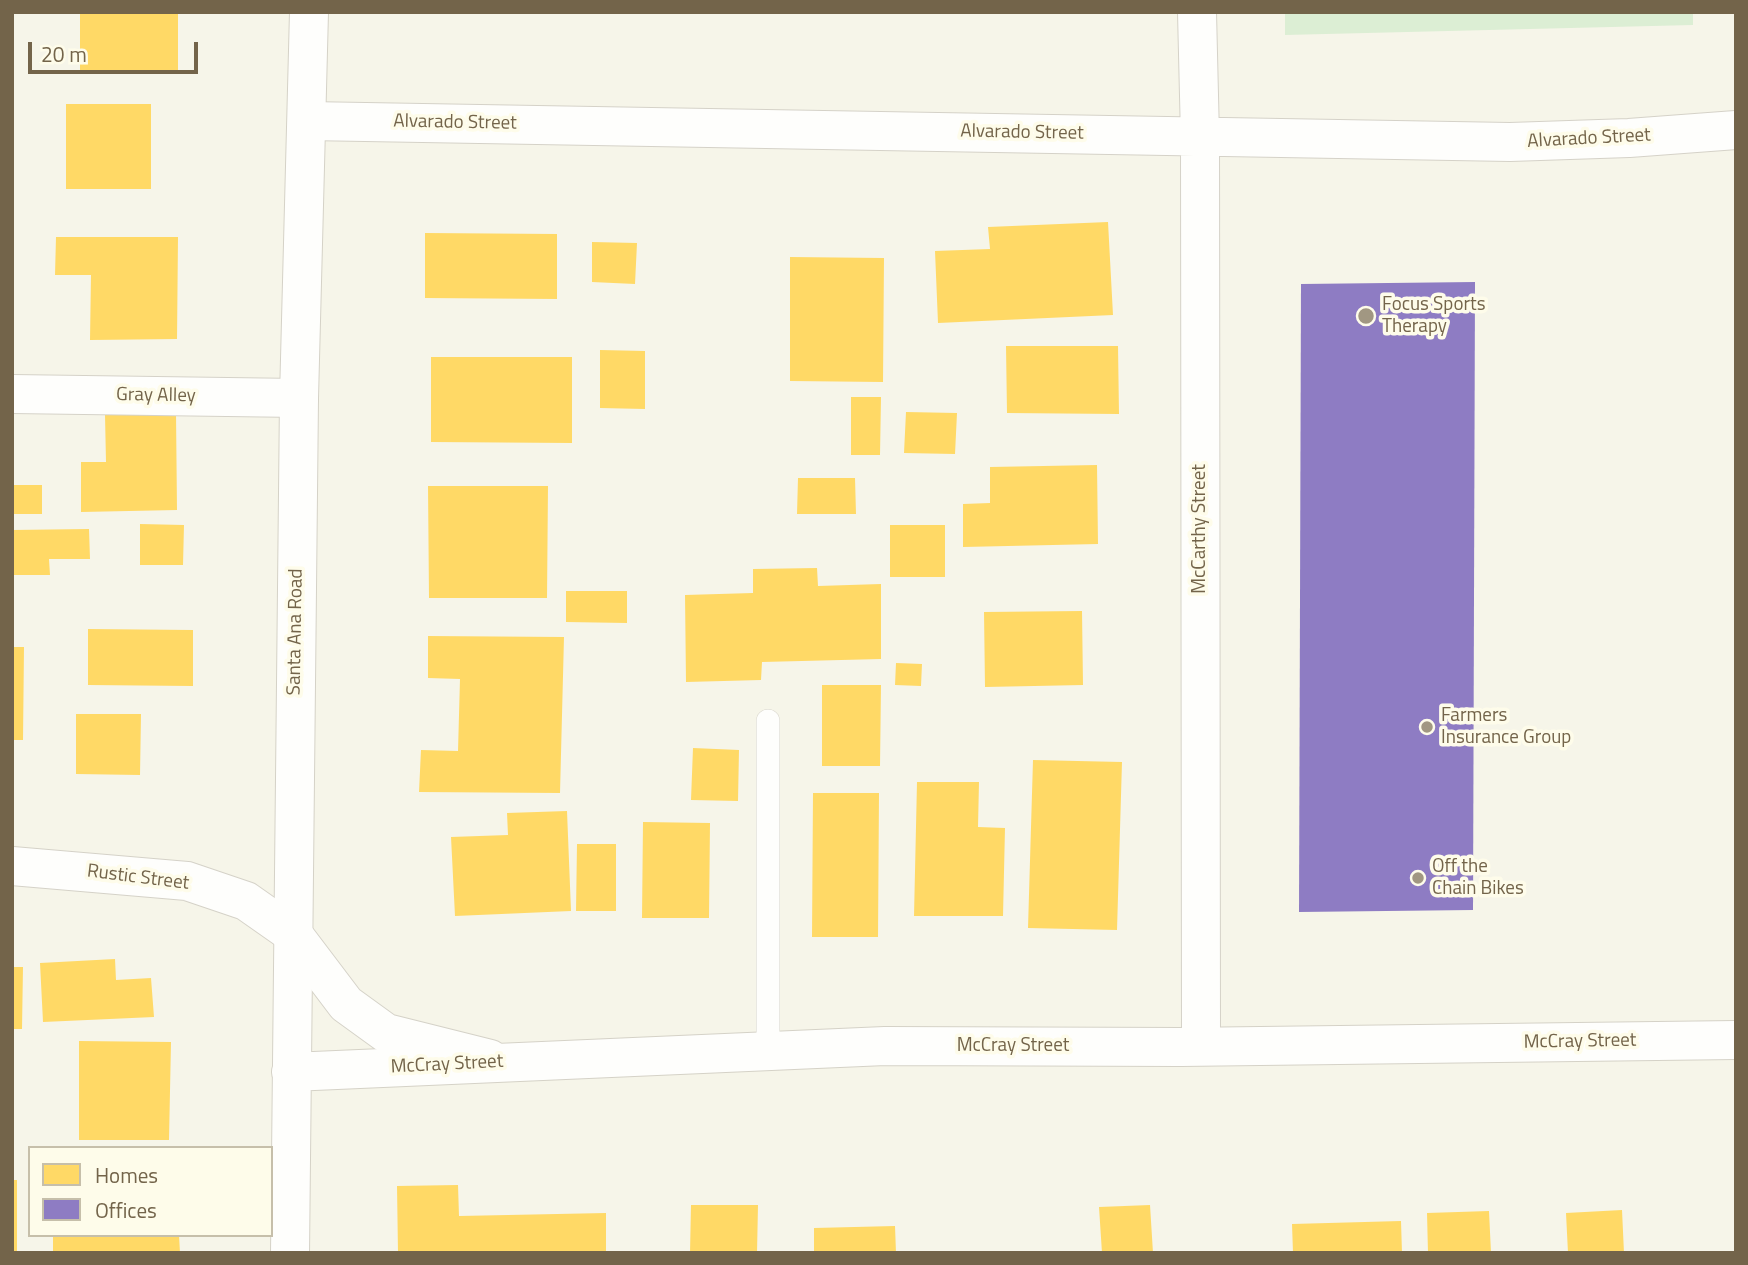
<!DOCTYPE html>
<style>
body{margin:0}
#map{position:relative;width:1748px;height:1265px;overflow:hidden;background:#f6f5e9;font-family:"Titillium Web",sans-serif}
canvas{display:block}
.frame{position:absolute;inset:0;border:14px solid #73644a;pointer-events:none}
.legend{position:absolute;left:28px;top:1146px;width:245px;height:91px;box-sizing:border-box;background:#fefcea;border:2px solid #c6bfaa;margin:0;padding:9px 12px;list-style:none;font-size:21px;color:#73644a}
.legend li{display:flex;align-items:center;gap:14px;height:35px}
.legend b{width:35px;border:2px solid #c6bfaa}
.scale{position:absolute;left:28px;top:42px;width:170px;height:32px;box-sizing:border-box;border:4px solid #73644a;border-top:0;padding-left:9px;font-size:21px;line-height:24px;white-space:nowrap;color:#73644a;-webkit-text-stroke:5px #fefcea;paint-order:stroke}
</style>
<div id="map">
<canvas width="1748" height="1265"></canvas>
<div class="frame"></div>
<ul class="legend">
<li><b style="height:19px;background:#ffd966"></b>Homes</li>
<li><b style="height:19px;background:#8e7cc3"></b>Offices</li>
</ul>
<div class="scale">20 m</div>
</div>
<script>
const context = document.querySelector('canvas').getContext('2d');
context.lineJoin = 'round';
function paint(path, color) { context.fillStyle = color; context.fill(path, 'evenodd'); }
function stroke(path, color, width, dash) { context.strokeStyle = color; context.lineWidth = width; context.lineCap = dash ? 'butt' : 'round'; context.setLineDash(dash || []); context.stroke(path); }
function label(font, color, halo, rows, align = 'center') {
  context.font = font + ' "Titillium Web",sans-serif'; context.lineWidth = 7; context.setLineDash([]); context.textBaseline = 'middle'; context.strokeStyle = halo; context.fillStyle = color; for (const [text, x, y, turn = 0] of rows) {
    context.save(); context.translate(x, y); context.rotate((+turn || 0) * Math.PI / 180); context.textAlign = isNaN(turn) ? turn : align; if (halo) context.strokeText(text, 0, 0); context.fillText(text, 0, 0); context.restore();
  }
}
const green = new Path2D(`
 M 1285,12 L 1693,12 L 1693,25 L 1285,35 Z`);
const homes = new Path2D(`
 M 80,12 L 178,12 L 178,70 L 80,70 Z
 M 66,104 L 151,104 L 151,189 L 66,189 Z
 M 1108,222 L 1113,315 L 938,323 L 935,251 L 990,249 L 988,227 Z
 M 425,233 L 557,234 L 557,299 L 425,298 Z
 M 56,237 L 178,237 L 177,339 L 90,340 L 91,275 L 55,275 Z
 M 592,242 L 637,243 L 635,284 L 592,282 Z
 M 790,257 L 884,258 L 883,382 L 790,381 Z
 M 1006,346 L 1118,346 L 1119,414 L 1007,413 Z
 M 600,350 L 645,351 L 645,409 L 600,408 Z
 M 431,357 L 572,357 L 572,443 L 431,442 Z
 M 851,397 L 881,397 L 880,455 L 851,455 Z
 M 906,412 L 957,413 L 955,454 L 904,453 Z
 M 176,413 L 177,510 L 81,512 L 81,462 L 106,462 L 105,415 Z
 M 1097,465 L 1098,544 L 963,547 L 963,504 L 990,503 L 990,467 Z
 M 798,478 L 855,478 L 856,514 L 797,514 Z
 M 12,485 L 42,485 L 42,514 L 12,514 Z
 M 428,486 L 548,486 L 547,598 L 429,598 Z
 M 140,524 L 184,525 L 183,565 L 140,565 Z
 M 890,525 L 945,525 L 945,577 L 890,577 Z
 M 89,529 L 90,559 L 49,559 L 50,575 L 12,575 L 12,530 Z
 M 817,568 L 818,586 L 881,584 L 881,659 L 762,662 L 761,680 L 686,682 L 685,595 L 753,593 L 753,569 Z
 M 566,591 L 627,591 L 627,623 L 566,622 Z
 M 1082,611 L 1083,685 L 985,687 L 984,612 Z
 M 88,629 L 193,630 L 193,686 L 88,685 Z
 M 428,636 L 564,637 L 560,793 L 419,792 L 421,750 L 458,751 L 460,679 L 428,678 Z
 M 12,647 L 24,647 L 23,740 L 12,740 Z
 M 896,663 L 922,664 L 921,686 L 895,685 Z
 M 822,685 L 881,685 L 880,766 L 822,766 Z
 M 76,714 L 141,714 L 140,775 L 76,774 Z
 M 693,748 L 739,750 L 738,801 L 691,800 Z
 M 1033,760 L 1122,762 L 1117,930 L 1028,928 Z
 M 917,782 L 979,782 L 978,827 L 1005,828 L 1003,916 L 914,916 Z
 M 813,793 L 879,793 L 878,937 L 812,937 Z
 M 567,811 L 571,911 L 455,916 L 451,837 L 508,835 L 507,813 Z
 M 643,822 L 710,823 L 709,918 L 642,918 Z
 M 577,844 L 616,844 L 616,911 L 576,911 Z
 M 115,959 L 116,980 L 151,978 L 154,1017 L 43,1022 L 40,963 Z
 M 12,967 L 23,967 L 22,1029 L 12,1029 Z
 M 79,1041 L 171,1042 L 169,1140 L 79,1140 Z
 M 12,1180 L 17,1180 L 17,1253 L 12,1253 Z
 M 458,1185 L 459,1216 L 606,1213 L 606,1253 L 398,1253 L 397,1186 Z
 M 691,1205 L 758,1205 L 757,1253 L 690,1253 Z
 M 1150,1205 L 1153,1253 L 1102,1253 L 1099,1207 Z
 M 1622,1210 L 1624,1253 L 1568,1253 L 1566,1213 Z
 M 1489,1211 L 1491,1253 L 1428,1253 L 1427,1213 Z
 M 1401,1221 L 1402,1253 L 1293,1253 L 1292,1224 Z
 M 895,1226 L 896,1253 L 814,1253 L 814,1228 Z
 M 53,1235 L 179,1235 L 180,1253 L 53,1253 Z`);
const offices = new Path2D(`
 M 1475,282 L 1473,910 L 1299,912 L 1301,284 Z`);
const lane = new Path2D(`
 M 768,721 L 768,1051`);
const street = new Path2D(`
 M 1197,12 L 1200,137 L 1201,1046
 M 308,121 L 1510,142 L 1629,138 L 1736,130
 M 12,394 L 299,398
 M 12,866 L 187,881 L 246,901 L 293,934 L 346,1004 L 386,1033 L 490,1059`);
const secondary = new Path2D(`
 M 291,1072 L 885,1046 L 1181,1047 L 1736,1040
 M 290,1253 L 299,398 L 309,12`);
const markers = [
 [1366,316,9,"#a19782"],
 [1427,727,7,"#a19782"],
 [1418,878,7,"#a19782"]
];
const streetNames = [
 ["Alvarado Street",455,123,1],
 ["Alvarado Street",1022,133,1],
 ["Alvarado Street",1589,139,-3],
 ["Gray Alley",156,396,1],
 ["McCarthy Street",1200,529,-90],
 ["Santa Ana Road",296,632,-89],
 ["Rustic Street",138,878,7],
 ["McCray Street",1580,1042,-1],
 ["McCray Street",1013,1046],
 ["McCray Street",447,1065,-3]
];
const poiNames = [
 ["Focus Sports",1382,305],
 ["Therapy",1382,327],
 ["Farmers",1441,716],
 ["Insurance Group",1441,738],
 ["Off the",1432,867],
 ["Chain Bikes",1432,889]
];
paint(green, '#dceed4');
paint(homes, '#ffd966');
paint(offices, '#8e7cc3');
stroke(lane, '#d5d2c8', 24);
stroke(street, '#d5d2c8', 40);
stroke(secondary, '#d5d2c7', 40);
stroke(lane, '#fefefc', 23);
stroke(street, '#fefefc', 38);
stroke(secondary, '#fefefc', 38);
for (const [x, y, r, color] of markers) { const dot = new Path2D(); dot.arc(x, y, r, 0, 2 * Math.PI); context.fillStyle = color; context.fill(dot); stroke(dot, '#fefcea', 2.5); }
label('19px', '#73644a', '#fefcea', streetNames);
label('19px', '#73644a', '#fefcea', poiNames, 'left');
</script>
